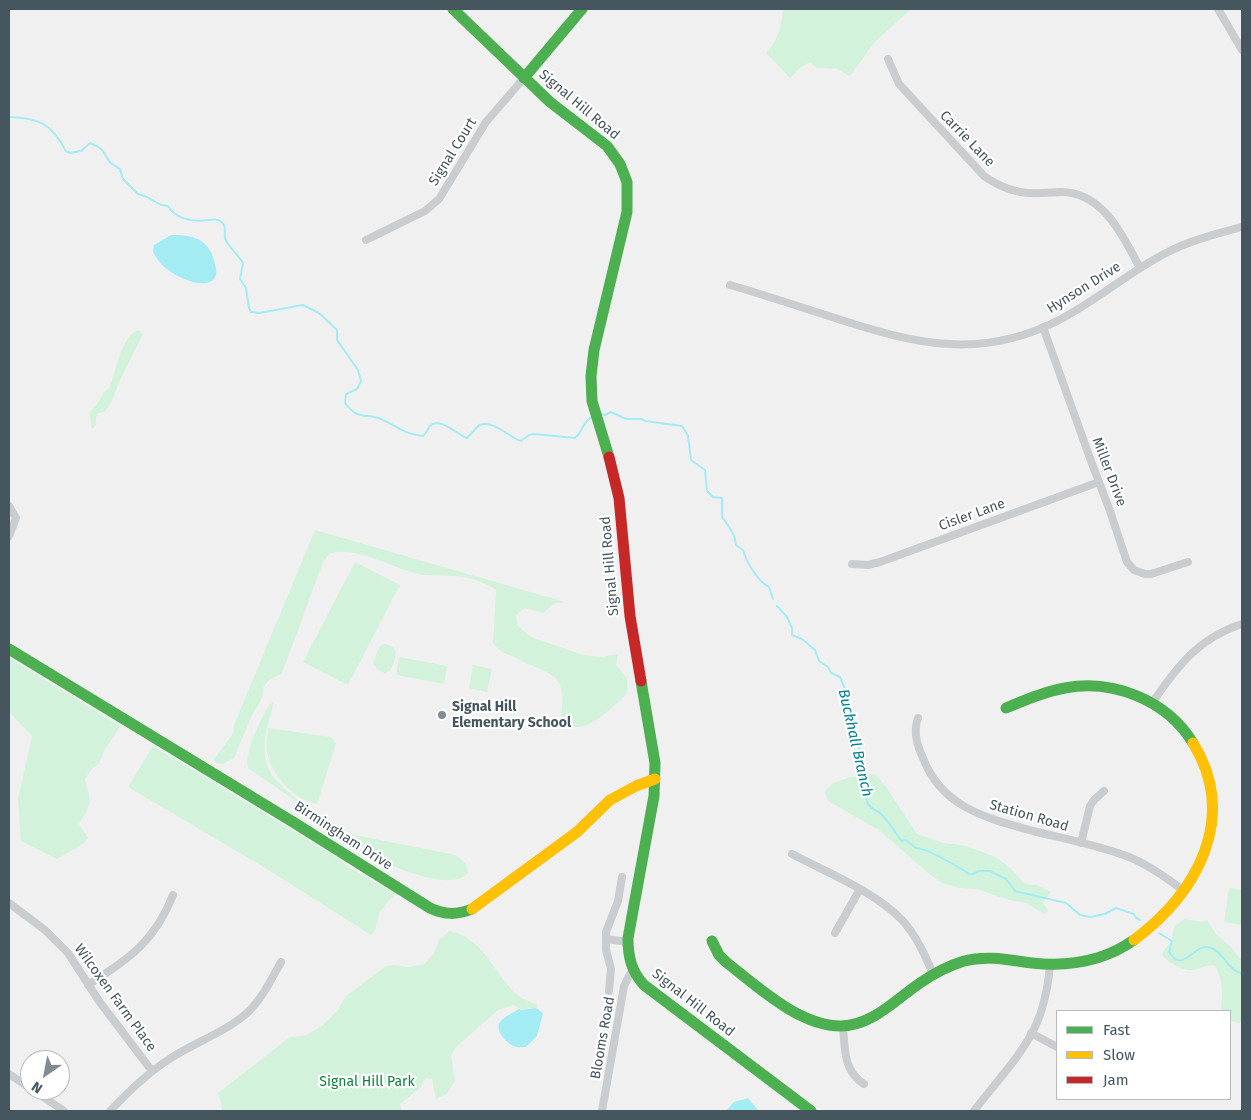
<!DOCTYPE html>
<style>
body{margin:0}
#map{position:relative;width:1251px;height:1120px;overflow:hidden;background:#f1f0f0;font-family:"Fira Sans",sans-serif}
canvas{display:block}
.frame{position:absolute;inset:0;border:10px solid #45565f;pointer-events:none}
.legend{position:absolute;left:1056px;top:1010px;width:175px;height:90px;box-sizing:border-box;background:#fff;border:1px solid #b5bbbf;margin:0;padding:6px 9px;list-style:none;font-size:15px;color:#45565f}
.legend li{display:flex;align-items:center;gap:10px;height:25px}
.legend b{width:25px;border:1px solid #b5bbbf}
.north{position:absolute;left:20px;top:1050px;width:50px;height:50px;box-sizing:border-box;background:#fff;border:1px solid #b5bbbf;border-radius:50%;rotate:213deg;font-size:14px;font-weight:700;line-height:20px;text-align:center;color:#45565f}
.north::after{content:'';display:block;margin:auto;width:18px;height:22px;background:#818c92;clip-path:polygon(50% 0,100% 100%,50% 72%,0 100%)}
</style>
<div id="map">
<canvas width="1251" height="1120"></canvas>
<div class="frame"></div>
<ul class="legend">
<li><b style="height:6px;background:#4caf50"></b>Fast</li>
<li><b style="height:6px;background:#ffc107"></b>Slow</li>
<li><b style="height:6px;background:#c62828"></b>Jam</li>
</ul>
<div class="north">N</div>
</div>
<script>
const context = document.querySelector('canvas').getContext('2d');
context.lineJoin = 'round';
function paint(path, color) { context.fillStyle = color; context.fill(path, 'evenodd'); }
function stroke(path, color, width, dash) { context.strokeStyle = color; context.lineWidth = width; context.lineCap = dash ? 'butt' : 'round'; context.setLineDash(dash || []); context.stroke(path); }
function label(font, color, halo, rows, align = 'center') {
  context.font = font + ' "Fira Sans",sans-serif'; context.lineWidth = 4.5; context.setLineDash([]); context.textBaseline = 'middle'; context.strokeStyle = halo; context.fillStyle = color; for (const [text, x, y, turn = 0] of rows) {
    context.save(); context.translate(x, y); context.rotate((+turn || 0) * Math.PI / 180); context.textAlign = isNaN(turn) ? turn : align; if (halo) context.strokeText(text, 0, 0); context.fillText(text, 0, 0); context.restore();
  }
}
const green = new Path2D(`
 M 783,9 L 911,9 L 874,43 L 850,76 L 837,69 L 817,68 L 810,62 L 800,68 L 790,78 L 766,53 C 779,38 781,28 783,9 Z
 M 139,330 L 143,334 L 120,380 L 111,403 L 105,411 L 97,414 L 96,418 L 96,424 L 93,429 L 91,427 L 90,412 L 98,403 L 103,393 L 109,388 C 117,372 120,335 139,330 Z
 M 315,530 L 565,602 L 555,603 L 543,613 L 524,608 L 516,615 L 517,625 L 531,637 L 584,655 L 603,657 L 618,654 L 616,665 L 627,678 L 627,693 C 617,704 591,729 576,727 C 571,727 565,724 560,723 C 569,670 554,678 514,657 C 503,652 502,654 493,643 L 496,590 C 483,581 469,577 453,576 C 440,574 427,577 415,573 C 387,566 360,547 330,553 L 323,562 L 282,673 L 268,681 L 263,688 L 262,698 L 251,717 L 234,758 L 222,764 L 216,763 L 214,759 L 233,734 L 234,725 Z
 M 355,562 L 400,585 L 348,685 L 303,662 Z
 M 384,644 C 402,647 395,658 391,670 L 385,673 L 378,670 L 373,663 L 380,645 Z
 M 399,657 L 447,666 L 444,684 L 396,675 Z
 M 9,658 L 120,726 L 102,755 L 99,764 L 92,769 L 85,779 C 91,805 93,800 79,824 L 88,838 L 84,843 L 57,859 L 21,841 L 18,799 L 32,736 L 9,712 Z
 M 473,665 L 492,669 L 487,692 L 469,688 Z
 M 273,703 C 272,715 266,726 265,738 C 261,777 282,784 306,808 L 248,768 C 244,751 261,719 270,704 Z
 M 268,728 L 331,737 L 336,743 L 317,804 C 293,799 272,776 267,752 C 266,744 268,736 268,728 Z
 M 153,746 L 338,858 L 347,866 L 395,894 L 380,911 L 375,930 L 371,935 L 267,869 L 128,787 Z
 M 871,774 L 876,775 L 886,787 L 917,834 L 943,843 L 962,845 L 980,851 L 995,857 L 1009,867 L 1025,884 L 1037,885 L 1051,892 L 1043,902 L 1048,911 L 1044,914 L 1026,903 L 1009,900 L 976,889 L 959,888 L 942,883 L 928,873 L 879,830 L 828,801 L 825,791 L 833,783 L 850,777 L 863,777 Z
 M 349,834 L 456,855 L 466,864 L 468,873 C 453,893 386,866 369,853 C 364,850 360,844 356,839 L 352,840 Z
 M 1229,888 L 1242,890 L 1241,925 L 1224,922 Z
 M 1185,919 L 1201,922 L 1207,920 L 1216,934 L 1231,947 L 1242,961 L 1242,1019 L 1240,1023 L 1230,1021 L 1230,1011 L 1221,1011 C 1222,994 1224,981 1215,966 C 1205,964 1200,970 1191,970 C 1184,971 1164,961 1162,954 C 1164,950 1167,947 1170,943 C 1177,930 1167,930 1185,919 Z
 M 450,931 C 482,938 493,970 513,991 C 520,999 528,1000 537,1005 L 536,1008 L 522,1010 L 514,1005 L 498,1010 L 456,1047 L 451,1056 L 455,1081 L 446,1095 L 436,1099 L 432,1079 L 426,1078 L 420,1088 L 400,1104 L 402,1111 L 222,1111 L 221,1102 L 218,1093 L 290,1037 L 305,1036 L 322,1026 L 338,1010 L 346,996 L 386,966 L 394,965 L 406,967 L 423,965 L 433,955 L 440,939 Z`);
const water = new Path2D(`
 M 171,235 C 194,234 210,240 215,264 C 216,268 218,275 214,279 C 204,290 177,277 168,270 C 161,265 157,259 153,252 L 154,245 Z
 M 536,1008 L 543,1013 L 537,1036 L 526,1047 C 523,1047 517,1048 514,1046 C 507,1044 496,1032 499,1024 C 502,1017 513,1013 519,1009 L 522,1010 Z
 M 748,1098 L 758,1110 L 726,1111 L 734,1102 Z`);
const stream = new Path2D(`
 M 9,117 C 39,118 51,123 66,151 L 70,153 L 81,151 L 90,143 C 104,149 102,150 109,161 C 111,164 116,166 120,169 L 123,179 L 138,194 L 147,197 L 161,205 L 168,206 C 177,220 193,222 209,220 C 213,220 216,218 220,221 C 227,225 224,231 225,238 C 226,244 239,256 243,263 L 240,279 L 246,288 L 249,308 L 251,312 L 259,313 L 303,305 L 319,313 L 337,330 L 337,340 L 358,370 L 361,381 L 357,389 L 346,394 L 345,403 C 359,422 367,412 383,420 C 400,428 402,433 423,436 C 427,433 427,430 430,426 C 439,416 458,435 467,438 L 479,425 C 495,420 508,437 521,441 L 529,435 L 534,434 L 575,438 C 583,432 582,422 592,417
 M 601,414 L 605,415 L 611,412 L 626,419 L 642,419 L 645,421 L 682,426 L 688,436 L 691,460 L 705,470 L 707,491 L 713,497 L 722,498 L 722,517 C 725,520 734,535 735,538 C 735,541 735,544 737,546 L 743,550 C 746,561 758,582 769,587 L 773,599
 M 777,606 L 787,617 L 792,628 L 792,635 L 802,639 L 815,650 L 819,661 L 828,667 L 831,673 L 840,677 L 845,689 L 853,731 L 859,747 L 867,802 C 870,809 877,810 882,815 C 890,823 895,833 902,841 L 906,840 L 916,848 C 924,847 961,868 969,874 L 973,874 L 979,871 L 990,871 L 1006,879 L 1015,891 L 1066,903 L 1080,915 L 1090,917 L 1105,914 L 1116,908 L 1134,914 L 1136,918 L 1140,920
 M 1159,933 L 1172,941 L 1169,952 C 1182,973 1192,948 1205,947 C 1222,946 1227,972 1242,973`);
const street = new Path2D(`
 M 1218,9 L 1242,50
 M 888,59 L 899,84 L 984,176 C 1001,188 1020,195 1042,193 C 1048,193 1054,192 1061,192 C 1103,192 1123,236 1140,268
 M 366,240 L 425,211 L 439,199 L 486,122 L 524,78
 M 730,285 C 765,295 800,307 835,318 C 915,344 982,361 1061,319 C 1097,300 1128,273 1164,254 C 1188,241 1216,234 1242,227
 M 1043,327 L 1091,461 L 1110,511 L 1127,562 L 1134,570 L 1145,574 L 1151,574 L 1188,562
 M 9,506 L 16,518 L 9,536
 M 852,564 L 868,565 L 880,562 L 1099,482
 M 1152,703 C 1177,667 1198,638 1242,624
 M 918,718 C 913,732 917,745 923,758 C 942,808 987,818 1033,831 C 1065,839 1098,845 1129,857 C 1149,865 1167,878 1184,891
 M 1081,843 L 1090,806 L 1094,800 L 1104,791
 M 792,854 C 828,873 874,891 902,920 C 916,935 925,955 933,974
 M 9,903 L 45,930 L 68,953 L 99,1001 L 152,1071
 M 835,933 L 860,889
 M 606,939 L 628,942
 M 88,985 C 129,958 154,943 173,895
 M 609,991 L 611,969 L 606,950 L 606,932 L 618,901 L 622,877
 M 843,1026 C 845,1048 843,1071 864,1084
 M 1031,1033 L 1057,1047
 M 9,1074 L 30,1088
 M 33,1090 L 64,1111
 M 110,1111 C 128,1092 146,1074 168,1060 C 193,1043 224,1033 247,1013 C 262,999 271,980 281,962
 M 602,1111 L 624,986 L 632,970
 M 974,1111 C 994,1084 1019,1059 1034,1029 C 1044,1009 1048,987 1050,965`);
const fast = new Path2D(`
 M 453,9 L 550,102 L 607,146 L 620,164 L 627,182 L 627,212 L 594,350 L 591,376 L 592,401 L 609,457
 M 524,78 L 582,9
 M 9,649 L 293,822 L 430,908 C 445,915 457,915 472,909
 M 641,681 L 655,763 L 654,796 L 628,938 C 628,956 631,971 644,985 L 811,1111
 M 1006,708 C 1025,700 1044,692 1065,688 C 1113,679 1167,700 1193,743
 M 712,941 L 719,955 L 726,962 C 757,986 799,1026 841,1026 C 873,1025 895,1000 920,983 C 933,974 948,966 964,961 C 987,955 1009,960 1032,963 C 1068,967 1104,961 1134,940`);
const slow = new Path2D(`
 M 472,909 L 577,832 L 610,800 L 636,786 L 655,779
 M 1134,940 C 1197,893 1239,818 1193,743`);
const jam = new Path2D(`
 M 609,457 L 619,498 L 630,616 L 641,681`);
const markers = [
 [442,715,5,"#818c92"]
];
const streetNames = [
 ["Signal Hill Road",579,105,40],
 ["Carrie Lane",967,139,46],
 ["Signal Court",453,152,-58],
 ["Hynson Drive",1084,288,-32],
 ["Miller Drive",1109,472,69],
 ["Cisler Lane",972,515,-20],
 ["Signal Hill Road",610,566,-95],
 ["Station Road",1029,816,16],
 ["Birmingham Drive",343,836,33],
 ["Wilcoxen Farm Place",115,998,54],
 ["Signal Hill Road",693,1003,38],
 ["Blooms Road",603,1038,-80]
];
const poiNames = [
 ["Signal Hill",452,707],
 ["Elementary School",452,723]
];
const parkNames = [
 ["Signal Hill Park",367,1082]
];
const waterNames = [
 ["Buckhall Branch",855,743,77]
];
paint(green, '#d2f2db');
paint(water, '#a3ecf4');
stroke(stream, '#a3ecf4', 2);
stroke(street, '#c9cdcf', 8);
stroke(fast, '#4caf50', 11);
stroke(slow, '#ffc107', 11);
stroke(jam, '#c62828', 11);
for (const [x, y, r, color] of markers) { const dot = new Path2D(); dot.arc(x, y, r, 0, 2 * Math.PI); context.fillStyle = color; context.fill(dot); stroke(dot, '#fff', 2); }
label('14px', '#45565f', '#fff', streetNames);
label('bold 14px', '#45565f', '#fff', poiNames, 'left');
label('14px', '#0c843b', '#fff', parkNames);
label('italic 15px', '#04818e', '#fff', waterNames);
</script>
